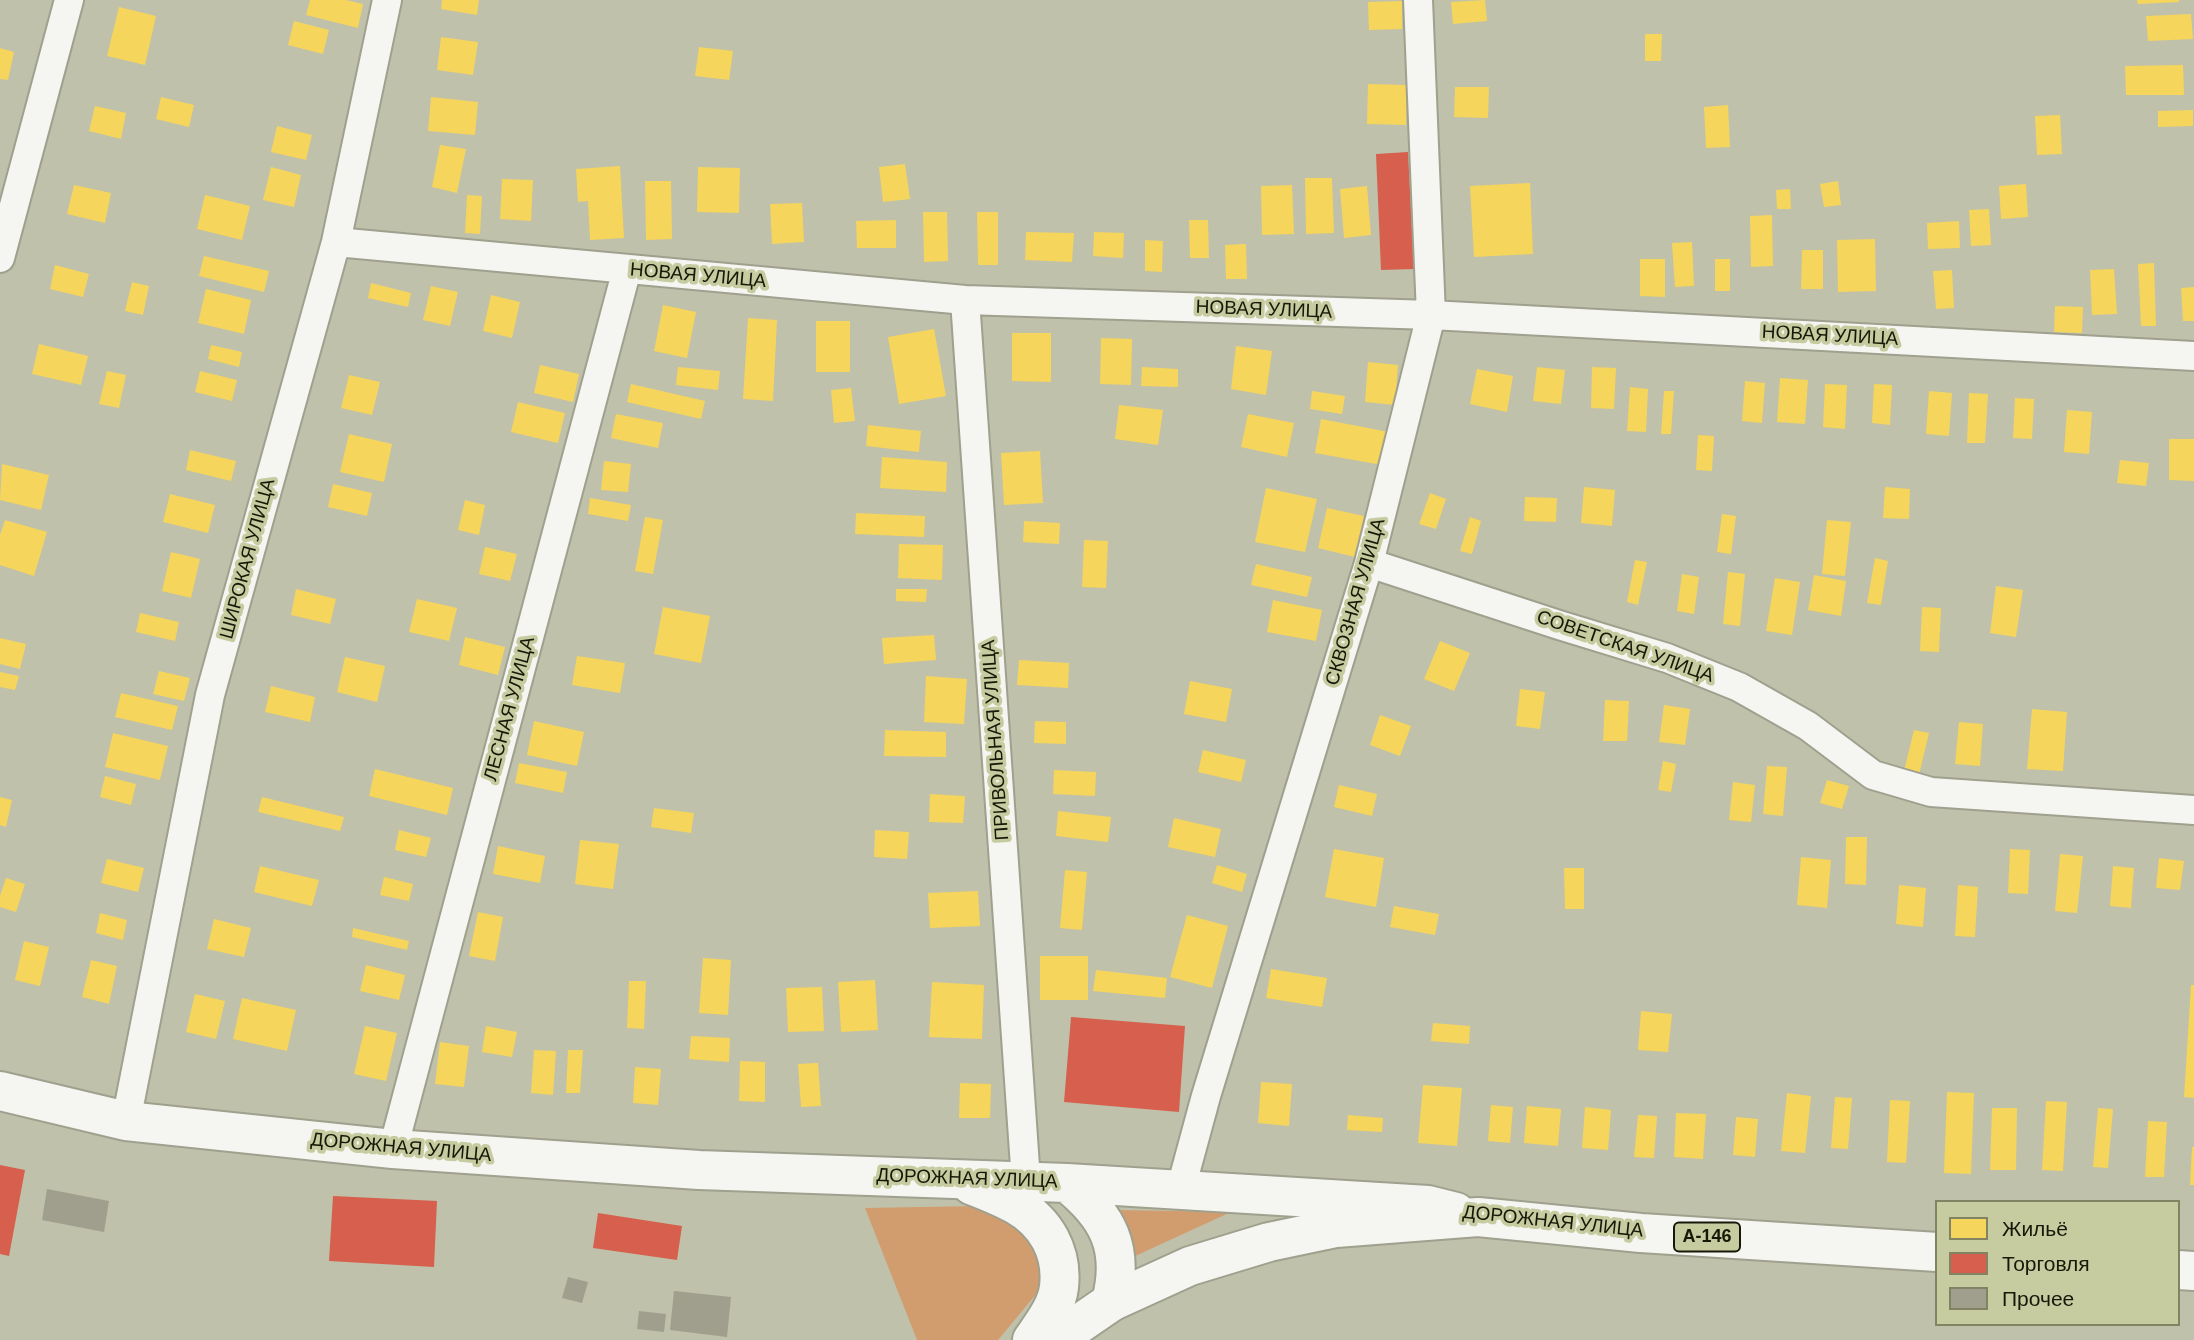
<!DOCTYPE html>
<meta charset="utf-8">
<style>
body{margin:0}
#map{position:relative;width:2194px;height:1340px;overflow:hidden;background:#bfc1aa;font-family:Helvetica,sans-serif}
canvas{display:block}
.legend{position:absolute;left:1935px;top:1200px;width:245px;height:126px;box-sizing:border-box;background:#c7cba0;border:2px solid #818363;margin:0;padding:9px 12px;list-style:none;font-size:21px;color:#171808}
.legend li{display:flex;align-items:center;gap:14px;height:35px}
.legend b{width:35px;border:2px solid #818363}
</style>
<div id="map">
<canvas width="2194" height="1340"></canvas>
<ul class="legend">
<li><b style="height:19px;background:#f6d55c"></b>Жильё</li>
<li><b style="height:19px;background:#d6604d"></b>Торговля</li>
<li><b style="height:19px;background:#a09e8c"></b>Прочее</li>
</ul>
</div>
<script>
const context = document.querySelector('canvas').getContext('2d');
context.lineJoin = 'round';
function paint(path, color) { context.fillStyle = color; context.fill(path, 'evenodd'); }
function stroke(path, color, width, dash) { context.strokeStyle = color; context.lineWidth = width; context.lineCap = dash ? 'butt' : 'round'; context.setLineDash(dash || []); context.stroke(path); }
function label(font, color, halo, rows, align = 'center') {
  context.font = font + ' Helvetica,sans-serif'; context.lineWidth = 7; context.setLineDash([]); context.textBaseline = 'middle'; context.strokeStyle = halo; context.fillStyle = color; for (const [text, x, y, turn = 0] of rows) {
    context.save(); context.translate(x, y); context.rotate((+turn || 0) * Math.PI / 180); context.textAlign = isNaN(turn) ? turn : align; if (halo) context.strokeText(text, 0, 0); context.fillText(text, 0, 0); context.restore();
  }
}
const green = new Path2D(`
 M 979,1206 L 1007,1211 L 1046,1259 L 1042,1287 L 998,1340 L 917,1340 L 865,1208 Z
 M 1116,1210 L 1231,1212 L 1133,1257 Z`);
const homes = new Path2D(`
 M 310,0 L 346,0 L 363,4 L 358,28 L 306,15 Z
 M 442,0 L 479,0 L 477,15 L 441,9 Z
 M 1485,0 L 1487,21 L 1453,24 L 1451,2 Z
 M 2137,0 L 2179,0 L 2179,2 L 2138,4 Z
 M 1402,1 L 1402,29 L 1369,30 L 1368,2 Z
 M 119,7 L 156,16 L 145,65 L 107,56 Z
 M 2191,14 L 2193,39 L 2148,41 L 2146,16 Z
 M 294,21 L 329,30 L 323,54 L 288,45 Z
 M 1645,34 L 1662,34 L 1661,61 L 1645,61 Z
 M 441,37 L 478,42 L 473,75 L 437,70 Z
 M 699,47 L 733,51 L 729,80 L 695,76 Z
 M 0,48 L 14,52 L 8,80 L 0,79 Z
 M 2183,65 L 2184,95 L 2126,95 L 2125,66 Z
 M 1368,84 L 1407,85 L 1406,125 L 1367,124 Z
 M 1455,87 L 1489,87 L 1488,118 L 1454,117 Z
 M 161,97 L 194,105 L 189,127 L 156,119 Z
 M 431,97 L 478,102 L 475,135 L 428,131 Z
 M 1728,105 L 1730,147 L 1706,148 L 1704,107 Z
 M 95,106 L 126,113 L 121,139 L 89,131 Z
 M 2193,110 L 2193,126 L 2158,127 L 2158,111 Z
 M 2060,115 L 2062,154 L 2037,155 L 2035,116 Z
 M 277,126 L 312,135 L 306,160 L 271,152 Z
 M 440,145 L 466,149 L 457,193 L 432,187 Z
 M 905,164 L 910,199 L 883,202 L 879,167 Z
 M 620,166 L 624,238 L 590,240 L 588,201 L 578,202 L 576,169 Z
 M 271,167 L 301,175 L 294,207 L 263,200 Z
 M 698,167 L 740,168 L 739,213 L 697,212 Z
 M 1305,178 L 1332,178 L 1334,233 L 1306,234 Z
 M 502,179 L 533,180 L 531,221 L 500,219 Z
 M 645,181 L 671,181 L 672,239 L 646,240 Z
 M 1838,181 L 1841,205 L 1824,207 L 1820,184 Z
 M 1530,183 L 1533,254 L 1474,257 L 1470,186 Z
 M 2026,184 L 2028,217 L 2001,219 L 1999,186 Z
 M 74,185 L 111,193 L 105,223 L 67,214 Z
 M 1292,185 L 1294,234 L 1262,235 L 1261,186 Z
 M 1367,186 L 1371,235 L 1344,238 L 1340,189 Z
 M 1790,189 L 1791,209 L 1777,209 L 1776,190 Z
 M 205,195 L 250,206 L 242,240 L 197,229 Z
 M 467,195 L 482,196 L 480,234 L 465,233 Z
 M 802,203 L 804,242 L 772,244 L 770,204 Z
 M 1989,209 L 1991,245 L 1971,246 L 1969,210 Z
 M 923,212 L 947,212 L 948,261 L 924,262 Z
 M 977,212 L 998,212 L 998,265 L 978,265 Z
 M 1772,215 L 1773,266 L 1751,267 L 1750,216 Z
 M 896,220 L 896,248 L 857,248 L 856,221 Z
 M 1189,220 L 1208,220 L 1209,258 L 1190,258 Z
 M 1959,221 L 1960,248 L 1928,249 L 1927,223 Z
 M 1026,232 L 1074,233 L 1072,262 L 1025,260 Z
 M 1094,232 L 1124,233 L 1123,258 L 1093,256 Z
 M 1875,239 L 1876,291 L 1838,292 L 1837,240 Z
 M 1145,240 L 1163,241 L 1162,272 L 1145,271 Z
 M 1692,242 L 1694,286 L 1675,287 L 1672,243 Z
 M 1246,244 L 1247,279 L 1226,279 L 1225,245 Z
 M 1802,250 L 1823,250 L 1823,289 L 1801,289 Z
 M 204,256 L 269,271 L 264,292 L 199,276 Z
 M 1640,259 L 1665,259 L 1665,297 L 1640,296 Z
 M 1715,259 L 1730,259 L 1730,291 L 1715,291 Z
 M 2154,263 L 2156,326 L 2141,326 L 2138,264 Z
 M 55,265 L 89,274 L 83,297 L 50,289 Z
 M 2114,269 L 2117,314 L 2092,315 L 2090,270 Z
 M 1952,270 L 1954,308 L 1936,309 L 1933,271 Z
 M 132,282 L 149,286 L 143,315 L 125,311 Z
 M 371,283 L 411,293 L 408,307 L 368,298 Z
 M 431,286 L 458,292 L 450,326 L 423,320 Z
 M 2194,287 L 2194,321 L 2183,321 L 2181,288 Z
 M 206,289 L 251,300 L 244,334 L 198,323 Z
 M 491,295 L 520,302 L 512,338 L 483,331 Z
 M 663,305 L 696,312 L 687,358 L 654,351 Z
 M 2055,306 L 2083,307 L 2082,333 L 2054,332 Z
 M 748,318 L 777,320 L 773,401 L 743,399 Z
 M 816,321 L 850,321 L 850,372 L 816,372 Z
 M 934,329 L 946,396 L 899,404 L 888,337 Z
 M 1012,333 L 1051,333 L 1051,382 L 1012,381 Z
 M 1101,338 L 1132,339 L 1131,385 L 1100,384 Z
 M 39,344 L 88,356 L 81,385 L 32,374 Z
 M 211,345 L 242,352 L 239,367 L 208,359 Z
 M 1236,346 L 1272,351 L 1266,395 L 1231,389 Z
 M 1368,362 L 1398,365 L 1395,405 L 1365,402 Z
 M 540,365 L 579,374 L 573,402 L 534,393 Z
 M 678,367 L 720,371 L 718,390 L 676,385 Z
 M 1142,367 L 1178,369 L 1178,387 L 1141,386 Z
 M 1537,367 L 1565,370 L 1561,404 L 1533,401 Z
 M 1592,367 L 1616,368 L 1614,409 L 1591,408 Z
 M 1477,369 L 1513,376 L 1507,412 L 1470,404 Z
 M 107,371 L 126,375 L 119,408 L 99,404 Z
 M 200,371 L 237,380 L 232,401 L 195,392 Z
 M 349,375 L 380,382 L 372,415 L 341,408 Z
 M 1780,378 L 1808,380 L 1805,424 L 1777,422 Z
 M 1745,381 L 1765,383 L 1762,423 L 1742,421 Z
 M 631,384 L 705,401 L 701,419 L 627,402 Z
 M 1825,384 L 1847,385 L 1845,429 L 1823,427 Z
 M 1874,384 L 1892,385 L 1890,425 L 1872,423 Z
 M 1630,387 L 1648,389 L 1646,432 L 1627,431 Z
 M 851,388 L 855,421 L 834,423 L 831,390 Z
 M 1312,391 L 1345,396 L 1342,414 L 1310,409 Z
 M 1664,391 L 1674,391 L 1671,434 L 1661,434 Z
 M 1929,391 L 1952,393 L 1949,436 L 1926,434 Z
 M 1969,393 L 1988,394 L 1985,443 L 1967,443 Z
 M 2015,398 L 2034,399 L 2032,439 L 2013,438 Z
 M 518,402 L 565,413 L 558,443 L 511,432 Z
 M 1119,405 L 1163,410 L 1158,445 L 1115,439 Z
 M 2067,410 L 2092,412 L 2089,454 L 2064,452 Z
 M 616,414 L 663,423 L 658,448 L 611,438 Z
 M 1248,414 L 1294,423 L 1287,457 L 1241,447 Z
 M 1321,419 L 1389,432 L 1382,465 L 1315,453 Z
 M 868,425 L 921,431 L 919,452 L 866,446 Z
 M 349,434 L 392,444 L 384,482 L 340,472 Z
 M 1698,435 L 1714,436 L 1712,471 L 1696,470 Z
 M 2169,439 L 2194,439 L 2194,481 L 2169,480 Z
 M 190,450 L 236,461 L 231,481 L 186,470 Z
 M 1040,451 L 1043,503 L 1004,505 L 1001,453 Z
 M 882,457 L 947,462 L 946,492 L 880,488 Z
 M 2120,460 L 2149,463 L 2146,486 L 2117,483 Z
 M 604,461 L 631,464 L 628,492 L 601,490 Z
 M 2,464 L 49,475 L 41,510 L 0,500 Z
 M 333,484 L 372,493 L 367,516 L 328,507 Z
 M 1584,487 L 1615,490 L 1612,526 L 1581,523 Z
 M 1885,487 L 1910,489 L 1909,519 L 1883,518 Z
 M 1266,488 L 1317,499 L 1305,552 L 1255,542 Z
 M 1430,493 L 1446,499 L 1436,529 L 1419,524 Z
 M 170,494 L 215,505 L 208,533 L 163,522 Z
 M 1525,497 L 1557,498 L 1556,522 L 1524,521 Z
 M 590,498 L 631,505 L 628,521 L 588,514 Z
 M 465,500 L 485,505 L 479,535 L 458,530 Z
 M 1327,508 L 1364,516 L 1355,557 L 1318,548 Z
 M 856,513 L 925,516 L 924,537 L 855,534 Z
 M 1722,514 L 1736,516 L 1731,554 L 1717,552 Z
 M 645,517 L 663,520 L 653,574 L 635,571 Z
 M 1470,517 L 1481,521 L 1472,554 L 1460,551 Z
 M 5,520 L 47,532 L 34,576 L 0,565 L 0,535 Z
 M 1827,520 L 1851,522 L 1845,576 L 1822,574 Z
 M 1024,521 L 1060,523 L 1059,544 L 1023,542 Z
 M 1084,540 L 1108,541 L 1106,588 L 1082,587 Z
 M 899,544 L 943,545 L 942,580 L 898,578 Z
 M 485,547 L 517,554 L 510,581 L 479,574 Z
 M 171,552 L 200,559 L 191,598 L 162,591 Z
 M 1875,558 L 1888,561 L 1881,605 L 1867,603 Z
 M 1635,560 L 1647,562 L 1638,605 L 1627,602 Z
 M 1256,564 L 1312,577 L 1307,597 L 1251,585 Z
 M 1728,572 L 1745,574 L 1740,626 L 1723,624 Z
 M 1682,574 L 1699,577 L 1694,614 L 1677,611 Z
 M 1814,575 L 1846,581 L 1841,616 L 1808,610 Z
 M 1775,578 L 1800,582 L 1792,635 L 1766,631 Z
 M 1996,586 L 2023,590 L 2016,637 L 1990,633 Z
 M 296,589 L 336,599 L 330,624 L 291,615 Z
 M 896,589 L 927,589 L 926,602 L 896,601 Z
 M 417,599 L 457,608 L 449,641 L 409,632 Z
 M 1273,600 L 1322,610 L 1316,641 L 1267,632 Z
 M 663,607 L 710,616 L 701,663 L 654,654 Z
 M 1922,607 L 1941,608 L 1939,652 L 1920,651 Z
 M 140,613 L 179,622 L 175,641 L 136,632 Z
 M 934,635 L 936,660 L 884,664 L 882,638 Z
 M 465,637 L 505,647 L 498,675 L 459,665 Z
 M 0,638 L 26,644 L 20,669 L 0,664 Z
 M 1440,641 L 1470,653 L 1454,691 L 1424,679 Z
 M 577,656 L 625,663 L 620,693 L 572,685 Z
 M 345,657 L 385,666 L 377,702 L 337,692 Z
 M 1019,660 L 1069,663 L 1068,688 L 1017,685 Z
 M 159,671 L 190,678 L 184,701 L 153,694 Z
 M 0,672 L 19,676 L 15,690 L 0,687 Z
 M 926,676 L 967,679 L 964,724 L 924,722 Z
 M 1190,681 L 1232,689 L 1226,722 L 1184,714 Z
 M 271,686 L 315,697 L 310,722 L 265,712 Z
 M 1520,689 L 1545,692 L 1540,729 L 1516,726 Z
 M 121,693 L 178,706 L 172,730 L 115,717 Z
 M 1605,700 L 1629,701 L 1627,741 L 1603,741 Z
 M 1664,705 L 1690,709 L 1685,745 L 1659,742 Z
 M 2032,709 L 2067,712 L 2063,771 L 2027,769 Z
 M 1380,715 L 1411,726 L 1400,756 L 1370,745 Z
 M 534,721 L 584,732 L 577,766 L 527,755 Z
 M 1035,721 L 1066,722 L 1066,744 L 1034,743 Z
 M 1959,722 L 1983,724 L 1980,766 L 1955,764 Z
 M 885,730 L 946,732 L 946,757 L 884,756 Z
 M 1914,730 L 1929,733 L 1919,775 L 1904,771 Z
 M 113,733 L 168,746 L 160,780 L 105,767 Z
 M 1203,750 L 1246,760 L 1241,782 L 1198,772 Z
 M 1663,761 L 1676,764 L 1671,792 L 1658,790 Z
 M 519,763 L 567,772 L 563,793 L 515,783 Z
 M 1767,766 L 1787,767 L 1783,816 L 1763,814 Z
 M 375,769 L 453,788 L 447,815 L 369,796 Z
 M 1054,770 L 1096,772 L 1095,796 L 1053,794 Z
 M 105,776 L 136,784 L 131,805 L 100,797 Z
 M 1827,780 L 1849,786 L 1842,809 L 1820,803 Z
 M 1733,782 L 1755,785 L 1751,822 L 1729,820 Z
 M 1339,785 L 1377,794 L 1372,816 L 1334,807 Z
 M 930,794 L 965,796 L 963,823 L 929,822 Z
 M 0,797 L 12,800 L 6,827 L 0,825 Z
 M 262,797 L 344,817 L 340,831 L 258,812 Z
 M 654,808 L 694,813 L 691,833 L 651,827 Z
 M 1058,811 L 1111,817 L 1108,842 L 1056,836 Z
 M 1174,818 L 1221,829 L 1215,857 L 1168,847 Z
 M 399,830 L 431,838 L 426,857 L 395,850 Z
 M 875,830 L 909,832 L 907,859 L 874,857 Z
 M 1846,837 L 1867,837 L 1866,885 L 1845,884 Z
 M 580,840 L 619,844 L 613,889 L 575,884 Z
 M 498,846 L 545,856 L 540,883 L 493,874 Z
 M 1334,849 L 1384,858 L 1376,907 L 1325,897 Z
 M 2010,849 L 2030,850 L 2028,894 L 2008,893 Z
 M 2060,854 L 2083,856 L 2077,913 L 2055,911 Z
 M 1801,857 L 1831,860 L 1827,908 L 1797,905 Z
 M 2159,858 L 2184,861 L 2180,890 L 2156,888 Z
 M 107,859 L 144,868 L 138,892 L 101,883 Z
 M 1217,865 L 1247,874 L 1242,892 L 1212,883 Z
 M 260,866 L 319,880 L 312,906 L 254,892 Z
 M 2113,866 L 2134,868 L 2131,908 L 2110,906 Z
 M 1564,868 L 1584,868 L 1584,909 L 1565,909 Z
 M 1065,870 L 1087,872 L 1082,930 L 1060,928 Z
 M 384,877 L 413,884 L 409,901 L 380,895 Z
 M 6,878 L 25,884 L 16,912 L 0,907 L 0,896 Z
 M 1899,885 L 1926,888 L 1923,927 L 1896,924 Z
 M 1958,885 L 1978,887 L 1975,937 L 1955,936 Z
 M 978,891 L 980,926 L 930,928 L 928,893 Z
 M 1394,906 L 1439,914 L 1435,935 L 1390,927 Z
 M 478,912 L 503,917 L 495,961 L 469,956 Z
 M 100,913 L 127,920 L 123,940 L 96,933 Z
 M 1187,915 L 1228,926 L 1212,988 L 1170,977 Z
 M 214,919 L 251,928 L 244,957 L 207,949 Z
 M 353,928 L 409,941 L 407,950 L 352,937 Z
 M 24,941 L 49,947 L 40,986 L 15,980 Z
 M 1040,956 L 1088,956 L 1088,1000 L 1040,1000 Z
 M 703,958 L 731,960 L 728,1015 L 699,1013 Z
 M 91,960 L 117,966 L 109,1004 L 82,997 Z
 M 366,965 L 405,975 L 399,1000 L 360,991 Z
 M 1271,969 L 1327,978 L 1322,1007 L 1266,998 Z
 M 1096,970 L 1167,978 L 1165,998 L 1093,991 Z
 M 875,980 L 878,1030 L 841,1032 L 838,982 Z
 M 629,981 L 646,981 L 644,1029 L 627,1028 Z
 M 932,982 L 984,985 L 982,1039 L 929,1037 Z
 M 2191,985 L 2194,985 L 2194,1098 L 2184,1097 Z
 M 822,987 L 824,1031 L 788,1032 L 786,988 Z
 M 195,994 L 225,1001 L 216,1039 L 186,1032 Z
 M 242,998 L 296,1010 L 287,1051 L 233,1039 Z
 M 1641,1011 L 1672,1014 L 1668,1052 L 1638,1050 Z
 M 1433,1023 L 1470,1026 L 1469,1044 L 1431,1041 Z
 M 365,1026 L 397,1033 L 386,1081 L 354,1074 Z
 M 486,1026 L 517,1032 L 512,1057 L 482,1052 Z
 M 691,1036 L 730,1038 L 729,1062 L 689,1059 Z
 M 440,1042 L 469,1046 L 464,1087 L 435,1084 Z
 M 534,1050 L 556,1051 L 553,1095 L 531,1093 Z
 M 568,1050 L 583,1050 L 580,1093 L 566,1093 Z
 M 740,1061 L 765,1062 L 765,1102 L 739,1101 Z
 M 818,1063 L 821,1106 L 801,1107 L 798,1064 Z
 M 635,1067 L 661,1069 L 658,1105 L 633,1103 Z
 M 1261,1082 L 1292,1084 L 1289,1126 L 1258,1123 Z
 M 960,1083 L 991,1084 L 990,1118 L 959,1118 Z
 M 1423,1085 L 1462,1088 L 1457,1146 L 1418,1143 Z
 M 1947,1092 L 1974,1093 L 1971,1174 L 1944,1173 Z
 M 1787,1093 L 1811,1096 L 1805,1153 L 1781,1151 Z
 M 1835,1097 L 1852,1098 L 1848,1149 L 1831,1148 Z
 M 1890,1100 L 1910,1101 L 1906,1163 L 1887,1162 Z
 M 2046,1101 L 2067,1102 L 2063,1171 L 2042,1170 Z
 M 1491,1105 L 1513,1107 L 1510,1143 L 1488,1141 Z
 M 1527,1106 L 1561,1109 L 1558,1146 L 1524,1143 Z
 M 1585,1107 L 1611,1110 L 1608,1150 L 1582,1148 Z
 M 1992,1108 L 2017,1108 L 2016,1170 L 1990,1170 Z
 M 2098,1108 L 2113,1109 L 2108,1168 L 2093,1167 Z
 M 1676,1113 L 1706,1114 L 1703,1159 L 1674,1157 Z
 M 1348,1115 L 1383,1118 L 1382,1132 L 1347,1130 Z
 M 1638,1115 L 1657,1116 L 1654,1158 L 1634,1157 Z
 M 1736,1117 L 1758,1119 L 1755,1157 L 1733,1155 Z
 M 2148,1121 L 2167,1122 L 2164,1177 L 2145,1177 Z
 M 2192,1147 L 2194,1147 L 2194,1185 L 2190,1185 Z`);
const shops = new Path2D(`
 M 1408,152 L 1414,269 L 1381,270 L 1376,154 Z
 M 1071,1017 L 1185,1026 L 1179,1112 L 1064,1102 Z
 M 0,1165 L 25,1170 L 9,1256 L 0,1254 Z
 M 333,1196 L 437,1201 L 434,1267 L 329,1261 Z
 M 598,1213 L 682,1226 L 677,1260 L 593,1248 Z`);
const building = new Path2D(`
 M 47,1189 L 109,1201 L 104,1232 L 42,1220 Z
 M 568,1277 L 588,1282 L 582,1303 L 562,1298 Z
 M 674,1291 L 731,1297 L 727,1337 L 670,1330 Z
 M 639,1311 L 666,1314 L 664,1332 L 637,1329 Z`);
const street = new Path2D(`
 M 336,242 L 965,300 L 1431,315 L 2194,356
 M 0,258 L 69,0
 M 965,300 L 1026,1181
 M 1369,563 L 1559,625 L 1667,658 L 1739,687 L 1808,726 L 1873,775 L 1931,792 L 2194,810
 M 126,1121 L 210,695 L 336,242 L 387,0
 M 393,1149 L 627,269
 M 1181,1188 L 1206,1096 L 1369,563 L 1431,315 L 1418,0`);
const secondary = new Path2D(`
 M 0,1091 L 126,1121 L 393,1149 L 699,1170 L 1067,1183 L 1428,1205 L 1456,1212
 M 1067,1183 C 1108,1216 1125,1248 1111,1302
 M 971,1185 C 986,1191 1002,1197 1016,1205 C 1046,1222 1063,1252 1059,1287 C 1057,1306 1043,1324 1032,1340`);
const primary = new Path2D(`
 M 2178,1270 L 2194,1271
 M 1056,1340 L 1111,1302 L 1190,1266 L 1269,1242 L 1336,1228 L 1478,1217 L 1641,1233 L 1937,1252`);
const shields = [
 [1707,1237,66]
];
const shieldNames = [
 ["А-146",1707,1237]
];
const streetNames = [
 ["НОВАЯ УЛИЦА",698,276,5],
 ["НОВАЯ УЛИЦА",1264,310,2],
 ["НОВАЯ УЛИЦА",1830,336,3],
 ["ШИРОКАЯ УЛИЦА",248,559,-75],
 ["СКВОЗНАЯ УЛИЦА",1356,602,-74],
 ["СОВЕТСКАЯ УЛИЦА",1625,647,19],
 ["ЛЕСНАЯ УЛИЦА",510,709,-75],
 ["ПРИВОЛЬНАЯ УЛИЦА",996,740,-94],
 ["ДОРОЖНАЯ УЛИЦА",401,1148,5],
 ["ДОРОЖНАЯ УЛИЦА",967,1179,2],
 ["ДОРОЖНАЯ УЛИЦА",1553,1222,6]
];
paint(green, '#d29d6e');
paint(homes, '#f6d55c');
paint(shops, '#d6604d');
paint(building, '#a09e8c');
stroke(street, '#9fa08d', 32);
stroke(secondary, '#9fa08d', 42);
stroke(primary, '#9fa08d', 42);
stroke(street, '#f5f6f2', 28);
stroke(secondary, '#f5f6f2', 38);
stroke(primary, '#f5f6f2', 38);
for (const [x, y, w] of shields) { const box = new Path2D(); box.roundRect(x - w / 2, y - 14.5, w, 29, 5); context.fillStyle = '#c7cba0'; context.fill(box); stroke(box, '#171808', 2); }
label('bold 18px', '#171808', null, shieldNames);
label('19px', '#171808', '#c7cba0', streetNames);
</script>
